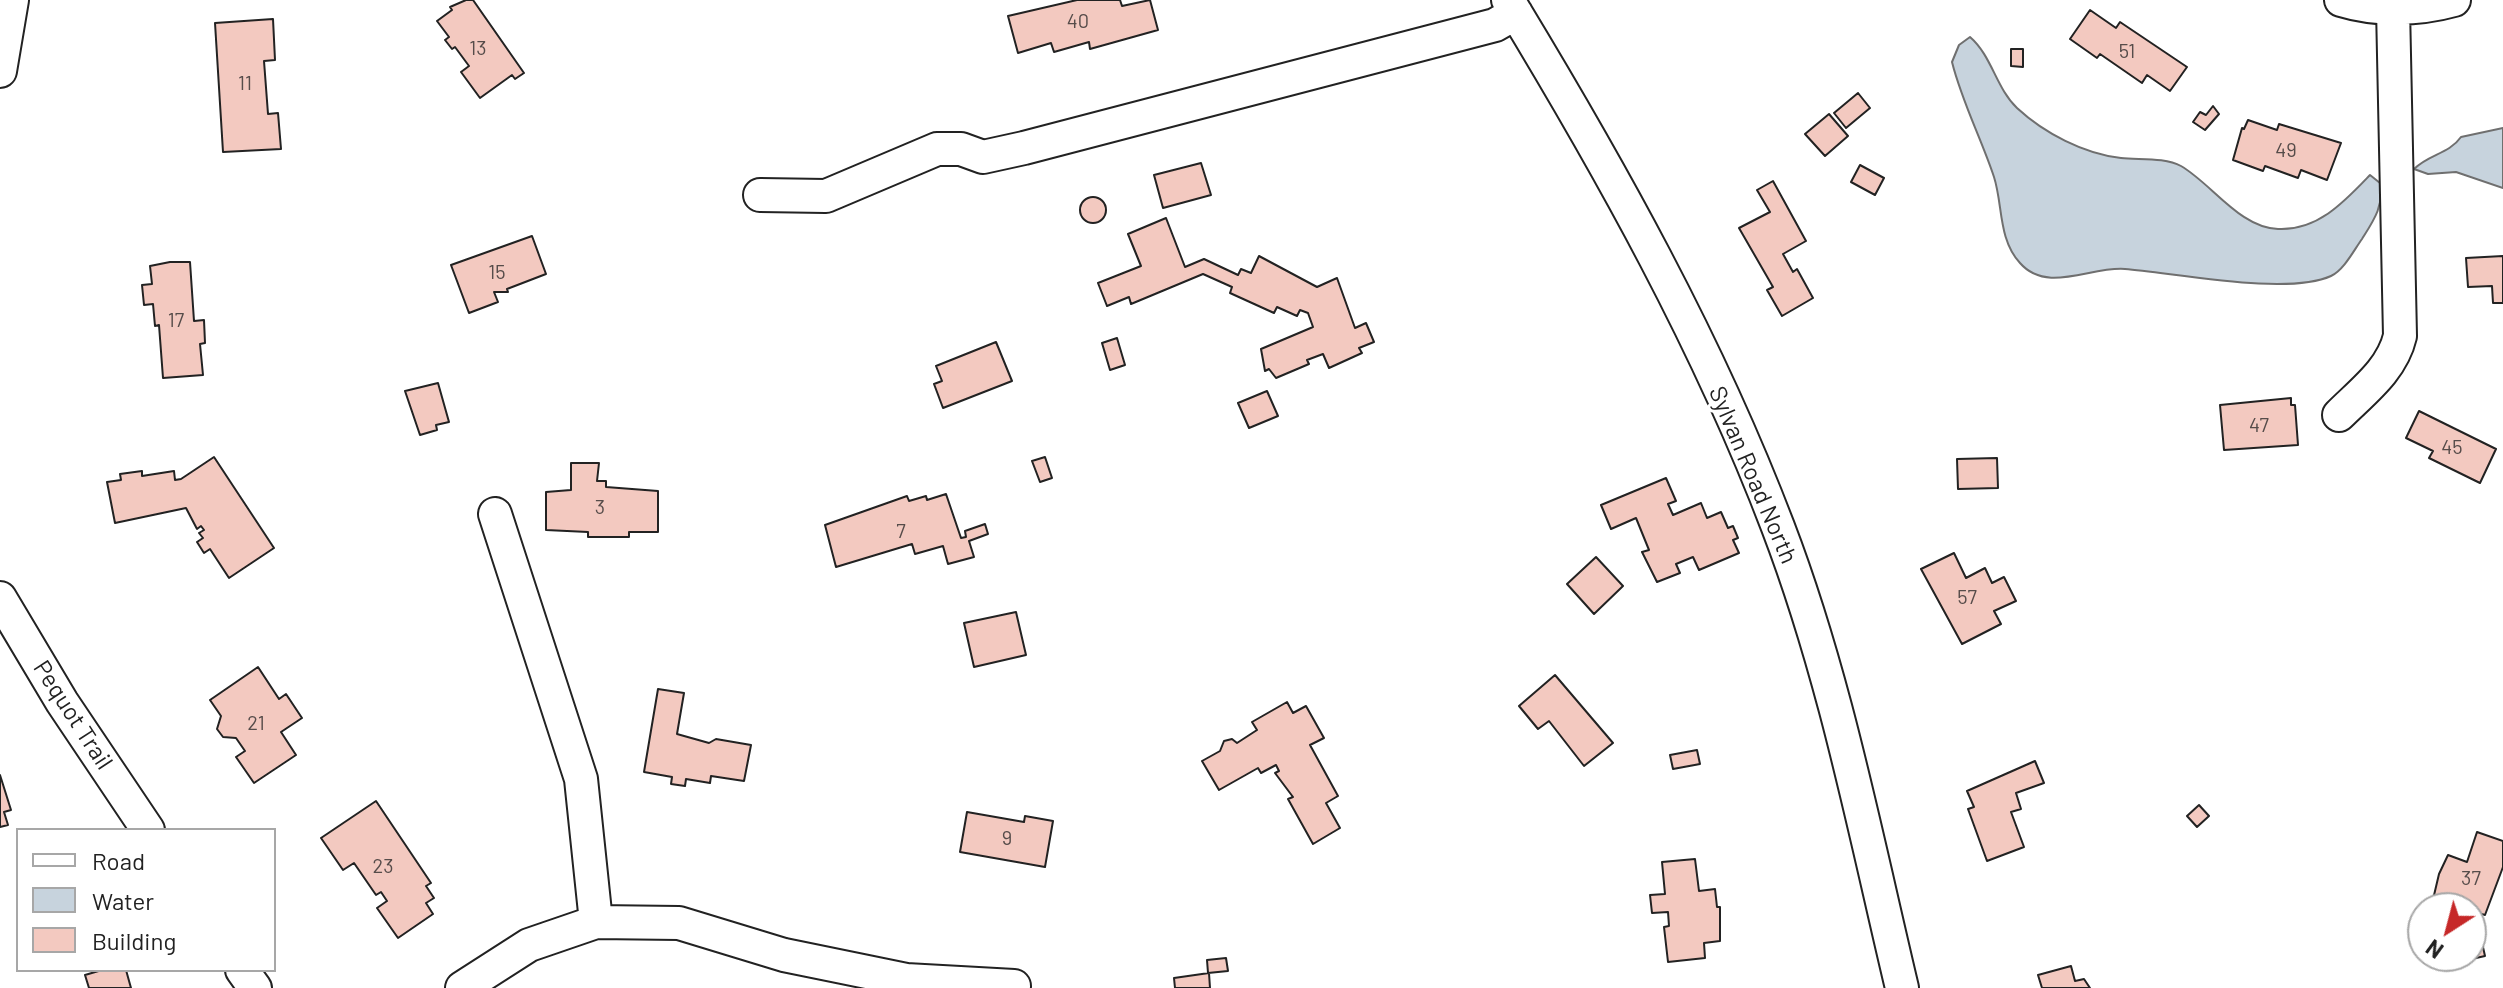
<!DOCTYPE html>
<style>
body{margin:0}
#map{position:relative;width:2503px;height:988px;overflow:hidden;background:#fff;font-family:Barlow,sans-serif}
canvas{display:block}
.legend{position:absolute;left:16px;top:828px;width:260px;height:144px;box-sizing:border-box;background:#fff;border:2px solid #a7a7a7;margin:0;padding:10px 14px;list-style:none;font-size:24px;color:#222}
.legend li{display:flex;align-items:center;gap:16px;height:40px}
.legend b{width:40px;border:2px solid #a7a7a7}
.north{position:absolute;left:2407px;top:892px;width:80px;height:80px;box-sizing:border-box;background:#fff;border:2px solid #a7a7a7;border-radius:50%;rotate:216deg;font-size:22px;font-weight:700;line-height:32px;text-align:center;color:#222}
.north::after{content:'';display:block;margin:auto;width:28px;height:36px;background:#c62828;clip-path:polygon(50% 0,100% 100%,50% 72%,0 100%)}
</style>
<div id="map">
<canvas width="2503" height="988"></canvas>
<ul class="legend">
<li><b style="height:10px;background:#fff"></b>Road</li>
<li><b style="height:22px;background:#c7d3dd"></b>Water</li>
<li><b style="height:22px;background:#f3c9c0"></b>Building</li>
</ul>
<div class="north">N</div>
</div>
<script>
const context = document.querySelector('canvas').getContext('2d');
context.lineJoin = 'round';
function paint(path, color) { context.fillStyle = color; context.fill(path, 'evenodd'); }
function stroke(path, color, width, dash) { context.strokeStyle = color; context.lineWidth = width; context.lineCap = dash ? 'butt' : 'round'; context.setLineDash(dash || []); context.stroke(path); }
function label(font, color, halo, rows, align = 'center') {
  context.font = font + ' Barlow,sans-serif'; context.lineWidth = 6; context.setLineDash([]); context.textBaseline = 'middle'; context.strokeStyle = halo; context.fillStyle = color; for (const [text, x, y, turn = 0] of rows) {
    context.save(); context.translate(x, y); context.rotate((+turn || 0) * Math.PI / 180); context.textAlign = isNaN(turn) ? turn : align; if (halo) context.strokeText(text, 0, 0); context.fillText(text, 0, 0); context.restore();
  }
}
const water = new Path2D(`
 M 1970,37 C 1992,56 1996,88 2017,108 C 2044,133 2084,154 2121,158 C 2139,160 2165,157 2181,166 C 2212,184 2240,228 2278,229 C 2318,231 2345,201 2370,175 L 2380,183 C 2384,206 2374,220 2362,239 C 2354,250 2344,270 2331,276 C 2287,296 2175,273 2125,269 C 2091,266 2047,294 2020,263 C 1998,239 2003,205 1994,177 C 1981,138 1962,102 1952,62 L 1959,45 Z
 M 2503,128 L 2503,188 L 2456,172 L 2428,174 L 2414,169 C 2429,154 2449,154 2461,137 Z`);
const building = new Path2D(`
 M 466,0 L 473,0 L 524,73 L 515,79 L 512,75 L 480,98 L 461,72 L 469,66 L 455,47 L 452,49 L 445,40 L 449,37 L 437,21 L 452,10 L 450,7 Z
 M 1077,0 L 1120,0 L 1122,6 L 1150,0 L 1158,30 L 1090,49 L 1089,42 L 1054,52 L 1051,43 L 1018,53 L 1008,16 Z
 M 2090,10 L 2116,28 L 2120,22 L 2187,67 L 2170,91 L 2147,75 L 2142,83 L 2100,54 L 2097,58 L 2070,39 Z
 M 273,19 L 275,60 L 264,61 L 268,114 L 278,113 L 281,149 L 223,152 L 215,23 Z
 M 2011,49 L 2023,49 L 2023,67 L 2011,66 Z
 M 1858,93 L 1870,108 L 1846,128 L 1834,113 Z
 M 2213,106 L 2219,114 L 2205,130 L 2193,122 L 2200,112 L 2206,115 Z
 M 1829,114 L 1848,136 L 1825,156 L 1805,134 Z
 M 2248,120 L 2277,130 L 2279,124 L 2341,143 L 2327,180 L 2301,170 L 2298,178 L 2265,166 L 2263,171 L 2233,160 L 2242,128 L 2244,129 Z
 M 1201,163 L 1211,195 L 1163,208 L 1154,175 Z
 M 1860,165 L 1884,178 L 1875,195 L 1851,182 Z
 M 1773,181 L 1806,241 L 1783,254 L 1793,272 L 1797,269 L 1813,298 L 1782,316 L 1767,290 L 1773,287 L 1739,228 L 1770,212 L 1757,190 Z
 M1080 210a13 13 0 1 1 26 0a13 13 0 1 1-26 0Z
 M 1166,218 L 1185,267 L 1204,259 L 1238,275 L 1241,269 L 1251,273 L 1259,256 L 1317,287 L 1337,278 L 1355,328 L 1366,323 L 1374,342 L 1359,348 L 1362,353 L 1329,368 L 1323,354 L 1307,360 L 1309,364 L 1276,378 L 1269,369 L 1265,371 L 1261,349 L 1313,327 L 1308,313 L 1300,310 L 1297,316 L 1277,307 L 1274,313 L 1230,293 L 1232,287 L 1203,274 L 1131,304 L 1129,297 L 1107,306 L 1098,283 L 1141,266 L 1128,234 Z
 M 532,236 L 546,274 L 507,289 L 508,292 L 494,292 L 498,302 L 469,313 L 451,265 Z
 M 2503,256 L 2503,303 L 2493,303 L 2492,286 L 2468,287 L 2466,258 Z
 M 170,262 L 190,262 L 194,321 L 204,320 L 205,343 L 200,344 L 203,375 L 163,378 L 159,325 L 155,326 L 153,304 L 144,305 L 142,285 L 152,284 L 150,266 Z
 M 1117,338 L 1125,365 L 1110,370 L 1102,343 Z
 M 996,342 L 1012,381 L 943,408 L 934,384 L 942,381 L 936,366 Z
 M 438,383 L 449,422 L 436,425 L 437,430 L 420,435 L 405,391 Z
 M 1267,391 L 1278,416 L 1249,428 L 1238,403 Z
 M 2291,398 L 2291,405 L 2295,405 L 2298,445 L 2224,450 L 2220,405 Z
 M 2419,411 L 2496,449 L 2480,483 L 2429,458 L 2433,451 L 2406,438 Z
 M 214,457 L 274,548 L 229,578 L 210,549 L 204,553 L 197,542 L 203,538 L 199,533 L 204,530 L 201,526 L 197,529 L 186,508 L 115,523 L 107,482 L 121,480 L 120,474 L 142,471 L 142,476 L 174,471 L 175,480 L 181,479 Z
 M 1045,457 L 1052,478 L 1040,482 L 1032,461 Z
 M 1997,458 L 1998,488 L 1958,489 L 1957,459 Z
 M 571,463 L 599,463 L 597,481 L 606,481 L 606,487 L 658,491 L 658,532 L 629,532 L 629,537 L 588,537 L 588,532 L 546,530 L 546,492 L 571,490 Z
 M 1666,478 L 1676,501 L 1668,504 L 1673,515 L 1701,503 L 1707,518 L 1721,512 L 1728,528 L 1733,526 L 1738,538 L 1733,540 L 1739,553 L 1699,570 L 1693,557 L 1676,564 L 1680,573 L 1657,582 L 1642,552 L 1649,550 L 1636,518 L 1611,529 L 1601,505 Z
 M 946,494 L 961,538 L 966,537 L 965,531 L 985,524 L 988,534 L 969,541 L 974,557 L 948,564 L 943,546 L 915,554 L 912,544 L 836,567 L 825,525 L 907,496 L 909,501 L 926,496 L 927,500 Z
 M 1954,553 L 1966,578 L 1985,568 L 1992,583 L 2004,577 L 2016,601 L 1994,611 L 2001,624 L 1962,644 L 1921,569 Z
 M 1596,557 L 1623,586 L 1594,614 L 1567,584 Z
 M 1016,612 L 1026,655 L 974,667 L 964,623 Z
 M 258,667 L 279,699 L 286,694 L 302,718 L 281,732 L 296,755 L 254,783 L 236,757 L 245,751 L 236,738 L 223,737 L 217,729 L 221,716 L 210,700 Z
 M 1555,675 L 1613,743 L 1584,766 L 1549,721 L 1538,729 L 1519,706 Z
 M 658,689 L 684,693 L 677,734 L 709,743 L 716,739 L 751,745 L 744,781 L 711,776 L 710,783 L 686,779 L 685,786 L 671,784 L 672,777 L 644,772 Z
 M 1287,702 L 1293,713 L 1306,706 L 1324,738 L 1310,745 L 1338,796 L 1326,803 L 1340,828 L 1313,844 L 1288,799 L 1293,797 L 1275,773 L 1279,771 L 1276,765 L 1261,773 L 1258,768 L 1219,790 L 1202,761 L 1220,751 L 1224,741 L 1232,739 L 1237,743 L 1257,730 L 1252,722 Z
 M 1697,750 L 1700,764 L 1673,769 L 1670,755 Z
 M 2035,761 L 2044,783 L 2016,793 L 2021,809 L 2011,812 L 2024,847 L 1987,861 L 1968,809 L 1974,807 L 1967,791 Z
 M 0,775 L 11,810 L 4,812 L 8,825 L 0,827 Z
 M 376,801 L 431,883 L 426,886 L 434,898 L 426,903 L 433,914 L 398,938 L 377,908 L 387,901 L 381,892 L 376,895 L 354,863 L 343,870 L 321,838 Z
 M 2199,805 L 2209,816 L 2197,827 L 2187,816 Z
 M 967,812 L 1024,822 L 1025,816 L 1053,821 L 1045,867 L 960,852 Z
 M 2477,832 L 2503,841 L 2503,867 L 2485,915 L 2455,906 L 2431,908 L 2439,874 L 2448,855 L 2467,862 Z
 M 1695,859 L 1699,891 L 1715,889 L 1717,907 L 1720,907 L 1720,941 L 1704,943 L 1705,958 L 1668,962 L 1664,927 L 1669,926 L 1668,912 L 1652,913 L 1650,895 L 1665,894 L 1662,862 Z
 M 2478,925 L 2485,956 L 2449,964 L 2447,956 L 2471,956 L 2471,927 Z
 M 1226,958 L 1228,971 L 1208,973 L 1207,960 Z
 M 2071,966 L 2075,981 L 2084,979 L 2090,988 L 2042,988 L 2038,975 Z
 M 102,970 L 126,970 L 131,988 L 89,988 L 85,975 Z
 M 1209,973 L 1210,988 L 1175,988 L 1174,978 Z`);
const minor = new Path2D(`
 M 1508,0 C 1610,168 1708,343 1778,527 C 1835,676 1865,833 1902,988
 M 2341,0 C 2377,11 2418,10 2454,0
 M 0,71 L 12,0
 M 760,195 L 826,196 L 937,149 L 961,149 L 983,157 L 1024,148 L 1495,25 L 1516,13
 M 2339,415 C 2363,391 2392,370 2400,336 L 2393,8
 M 495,514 L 581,779 L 596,922
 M 0,598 L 62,702 L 148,830
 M 242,970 L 255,988
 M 462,988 L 529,945 L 596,922 L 679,923 L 784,955 L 906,980 L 1014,986`);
const numberNames = [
 ["40",1078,21],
 ["13",478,48],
 ["51",2127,51],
 ["11",245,83],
 ["49",2286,150],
 ["15",497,272],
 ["17",176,320],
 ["47",2259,425],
 ["45",2452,447],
 ["3",600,507],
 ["7",901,531],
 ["57",1967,597],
 ["21",256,723],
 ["9",1007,838],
 ["23",383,866],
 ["37",2471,878]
];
const streetNames = [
 ["Sylvan Road North",1753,475,67],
 ["Pequot Trail",73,715,57]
];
paint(water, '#c7d3dd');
stroke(water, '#6f6f6f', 2);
paint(building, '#f3c9c0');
stroke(building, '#222', 2);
stroke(minor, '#222', 36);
stroke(minor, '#fff', 32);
label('20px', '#564c4a', null, numberNames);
label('24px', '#222', '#fff', streetNames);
</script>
